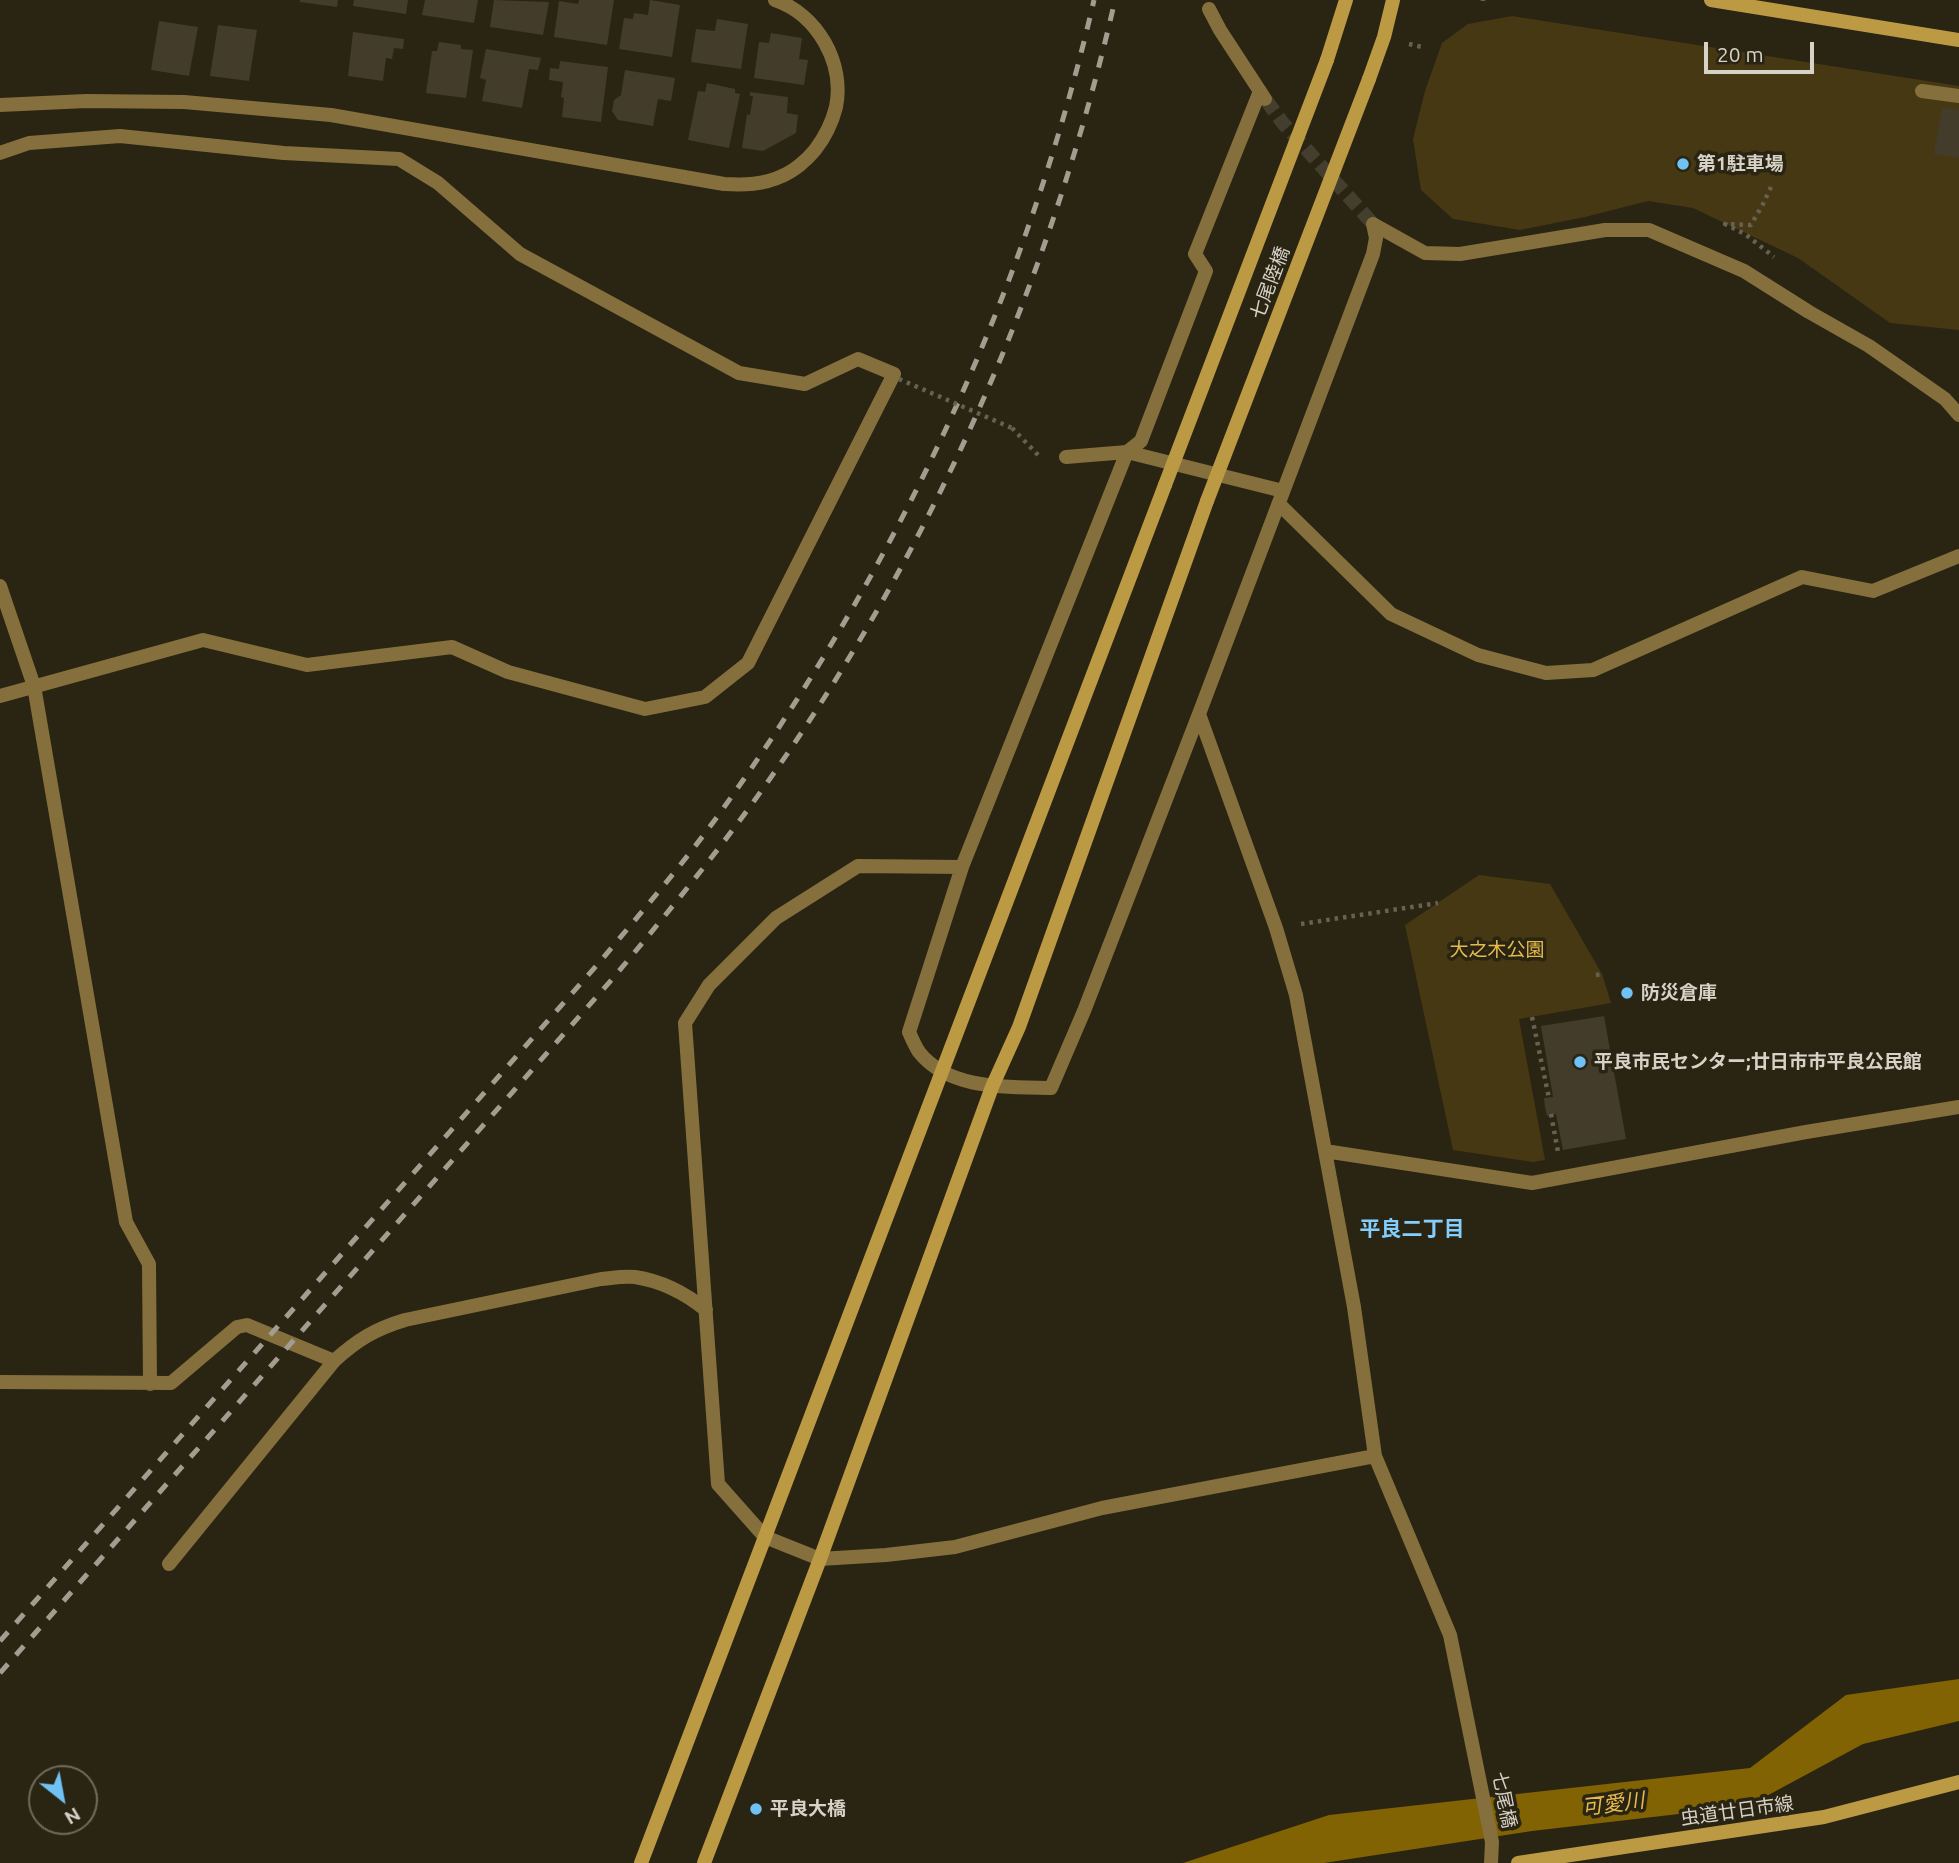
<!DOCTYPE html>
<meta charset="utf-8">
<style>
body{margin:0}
#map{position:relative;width:1959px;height:1863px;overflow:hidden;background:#2a2413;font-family:Ubuntu,sans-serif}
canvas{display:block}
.north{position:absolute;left:28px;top:1765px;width:70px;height:70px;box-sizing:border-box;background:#2a2413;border:2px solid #6f6a5b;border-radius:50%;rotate:149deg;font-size:19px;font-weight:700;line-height:28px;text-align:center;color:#d7d2c8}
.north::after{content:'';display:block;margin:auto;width:24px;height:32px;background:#70c2f4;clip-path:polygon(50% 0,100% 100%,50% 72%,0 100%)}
.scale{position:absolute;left:1704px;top:42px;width:110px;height:32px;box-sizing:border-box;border:4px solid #d7d2c8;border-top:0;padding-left:9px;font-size:21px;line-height:24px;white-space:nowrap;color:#d7d2c8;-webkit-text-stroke:5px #2a2413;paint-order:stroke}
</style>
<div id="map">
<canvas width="1959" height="1863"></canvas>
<div class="north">N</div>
<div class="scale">20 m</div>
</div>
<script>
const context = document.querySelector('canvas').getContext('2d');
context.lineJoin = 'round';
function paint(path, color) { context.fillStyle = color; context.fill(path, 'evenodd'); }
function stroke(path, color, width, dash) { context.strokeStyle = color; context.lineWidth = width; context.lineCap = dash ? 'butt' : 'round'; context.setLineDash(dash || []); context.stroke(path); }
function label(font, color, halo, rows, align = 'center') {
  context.font = font + ' Ubuntu,"Noto Sans JP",sans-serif'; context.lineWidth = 7; context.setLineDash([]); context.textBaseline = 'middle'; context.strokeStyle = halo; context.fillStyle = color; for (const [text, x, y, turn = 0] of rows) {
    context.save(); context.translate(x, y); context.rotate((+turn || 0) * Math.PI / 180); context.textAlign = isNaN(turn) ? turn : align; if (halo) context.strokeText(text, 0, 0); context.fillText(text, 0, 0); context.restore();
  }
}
const green = new Path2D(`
 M 1512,16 L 1959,86 L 1959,330 L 1890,323 L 1798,258 L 1693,208 L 1648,201 L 1585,217 L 1520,230 L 1453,219 L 1421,190 L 1413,139 L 1425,91 L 1442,43 L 1468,24 Z
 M 1479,875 L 1550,884 L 1602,974 L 1611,1003 L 1519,1019 L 1545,1160 L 1533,1162 L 1453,1150 L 1405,925 Z`);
const water = new Path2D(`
 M 1959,1679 L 1959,1721 L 1863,1744 L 1748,1806 L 1532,1831 L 1324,1863 L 1183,1863 L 1329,1815 L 1750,1768 L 1846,1695 Z`);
const building = new Path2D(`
 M 300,0 L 338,0 L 337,7 L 300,2 Z
 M 354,0 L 408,0 L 406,14 L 353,6 Z
 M 425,0 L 478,0 L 474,23 L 422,15 Z
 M 494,0 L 549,2 L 543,35 L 490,27 Z
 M 579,0 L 614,0 L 607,45 L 554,37 L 559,1 L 578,4 Z
 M 650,0 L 680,5 L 672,57 L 619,49 L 624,18 L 633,19 L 634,13 L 648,15 Z
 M 717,19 L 748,24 L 741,69 L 691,62 L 696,29 L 715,31 Z
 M 159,21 L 198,27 L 189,76 L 151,70 Z
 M 218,25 L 257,30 L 249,81 L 210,76 Z
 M 353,32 L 404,39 L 403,49 L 394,48 L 392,59 L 386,58 L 383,81 L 348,76 Z
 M 771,33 L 802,38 L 799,59 L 808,60 L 804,85 L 754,78 L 759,42 L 769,43 Z
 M 439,42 L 461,45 L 461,49 L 473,50 L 466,98 L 426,93 L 432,51 L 437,51 Z
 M 486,49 L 541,58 L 538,70 L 529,69 L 522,108 L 482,101 L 486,80 L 480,78 Z
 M 560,61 L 608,67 L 601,122 L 562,117 L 564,98 L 561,97 L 563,82 L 549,80 L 550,68 L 559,69 Z
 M 625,70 L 675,78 L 671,101 L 658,99 L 653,126 L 618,120 L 612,111 L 614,100 L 621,95 Z
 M 707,83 L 735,89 L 735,93 L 740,94 L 729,148 L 688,140 L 698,91 L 705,92 Z
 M 750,92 L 788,97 L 787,113 L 798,115 L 796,133 L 763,151 L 742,148 L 747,114 L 750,115 L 753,96 L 750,96 Z
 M 1942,108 L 1959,110 L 1959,158 L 1934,154 Z
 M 1604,1016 L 1626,1139 L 1563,1150 L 1556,1114 L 1547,1116 L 1545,1107 L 1544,1098 L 1553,1097 L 1541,1026 Z`);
const streetTunnel = new Path2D(`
 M 1266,100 L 1282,122 L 1373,224`);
const path = new Path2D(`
 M 1483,1 L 1483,0
 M 1409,44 L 1422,47
 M 1771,187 L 1763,204 L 1751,225 L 1725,224 L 1745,234 L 1774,257
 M 1012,428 L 1040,457
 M 1301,924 L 1438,903
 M 1596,975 L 1602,974
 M 1532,1017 L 1549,1098
 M 1551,1114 L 1558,1152`);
const street = new Path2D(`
 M 1209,9 L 1220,30 L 1265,99
 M 1260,91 L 1195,254 L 1206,271 L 1141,441 L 1127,452 L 962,867 L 909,1032 C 912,1039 915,1046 919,1052 C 949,1090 1007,1087 1051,1088 L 1084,1011 L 1199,714 L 1373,254 L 1376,238 L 1373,224
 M 1922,91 L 1959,96
 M 0,105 L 86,101 L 184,102 L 331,115 L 724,184 C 744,185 763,185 782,176 C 794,171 807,160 815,150 C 825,137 832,123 836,107 C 845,63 817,14 775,0
 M 0,153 L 29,143 L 120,136 L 284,153 L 399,159 L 438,183 L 520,254 L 739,373 L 805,384 L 858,359 L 894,374 L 748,663 L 705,697 L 645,709 L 508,672 L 452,647 L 307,665 L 203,640 L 0,696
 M 1373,224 L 1425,253 L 1460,254 L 1605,230 L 1649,230 L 1744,271 L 1809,312 L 1869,346 L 1945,399 L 1959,415
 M 1066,457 L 1127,452 L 1283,491
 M 1279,504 L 1391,614 L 1478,655 L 1546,673 L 1593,670 L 1802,577 L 1873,591 L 1959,556
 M 0,586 L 34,686 L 126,1222 L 149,1264 L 150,1384
 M 1199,714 L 1276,928 L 1296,995 L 1354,1307 L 1375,1456 L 1450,1635 L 1492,1842 L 1491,1863
 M 962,867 L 858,866 L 776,918 L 709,985 L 685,1023 L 718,1484 L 765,1537 L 820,1559 L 886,1555 L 955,1547 L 1102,1508 L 1375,1456
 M 1325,1151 L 1532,1183 L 1806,1132 L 1959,1107
 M 0,1382 L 171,1383 L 237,1327 L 247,1325 L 334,1361 C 357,1340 375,1329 405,1320 L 601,1279 C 612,1278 624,1276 635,1277 C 662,1281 685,1293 706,1310
 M 169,1564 L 334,1361`);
const secondary = new Path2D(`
 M 1711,0 L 1959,40
 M 1327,60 L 1346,0
 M 1369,79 L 1384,37 L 1393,0
 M 641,1863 L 1165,485
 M 704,1863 L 820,1559 L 992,1087 L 1019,1027 L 1207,501
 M 1518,1863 L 1824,1817 L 1959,1782`);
const rail = new Path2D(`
 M 0,1641 L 598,964 C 644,909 691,855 732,796 C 902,556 1028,287 1094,0
 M 0,1673 L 614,977 C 659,923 704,869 746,812 C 923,571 1049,290 1115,0`);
const pathBridge = new Path2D(`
 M 899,379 L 1012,428`);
const secondaryBridge = new Path2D(`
 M 1165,485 L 1327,60
 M 1207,501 L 1369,79`);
const markers = [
 [1683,164,7,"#70c2f4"],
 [1627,993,7,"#70c2f4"],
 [1580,1062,7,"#70c2f4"],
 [756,1809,7,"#70c2f4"]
];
const poiNames = [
 ["第1駐車場",1697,164],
 ["防災倉庫",1641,993],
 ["平良市民センター;廿日市市平良公民館",1594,1062],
 ["平良大橋",770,1809]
];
const streetNames = [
 ["七尾陸橋",1270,283,-69],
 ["七尾橋",1504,1800,79],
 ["虫道廿日市線",1737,1811,-8]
];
const parkNames = [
 ["大之木公園",1497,950]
];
const neighbourhoodNames = [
 ["平良二丁目",1412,1229]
];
const waterNames = [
 ["可愛川",1613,1804,-7]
];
paint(green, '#473814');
paint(water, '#816303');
paint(building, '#433c2b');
stroke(streetTunnel, '#443e2e', 14, [14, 7]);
stroke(path, '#666152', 4.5, [3.5, 5]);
stroke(street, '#85703d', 14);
stroke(secondary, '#bc9a44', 14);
stroke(rail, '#a29d90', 5, [12, 12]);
stroke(pathBridge, '#666152', 4.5, [3.5, 5]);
stroke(secondaryBridge, '#bc9a44', 14);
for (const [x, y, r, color] of markers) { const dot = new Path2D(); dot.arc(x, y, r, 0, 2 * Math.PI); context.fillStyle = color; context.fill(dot); stroke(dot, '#2a2413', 2.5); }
label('bold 19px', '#d7d2c8', '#2a2413', poiNames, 'left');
label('19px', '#d7d2c8', '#2a2413', streetNames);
label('19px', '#e4ba4c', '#2a2413', parkNames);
label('bold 21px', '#83cefd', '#2a2413', neighbourhoodNames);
label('italic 21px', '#e6bb4e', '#2a2413', waterNames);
</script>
